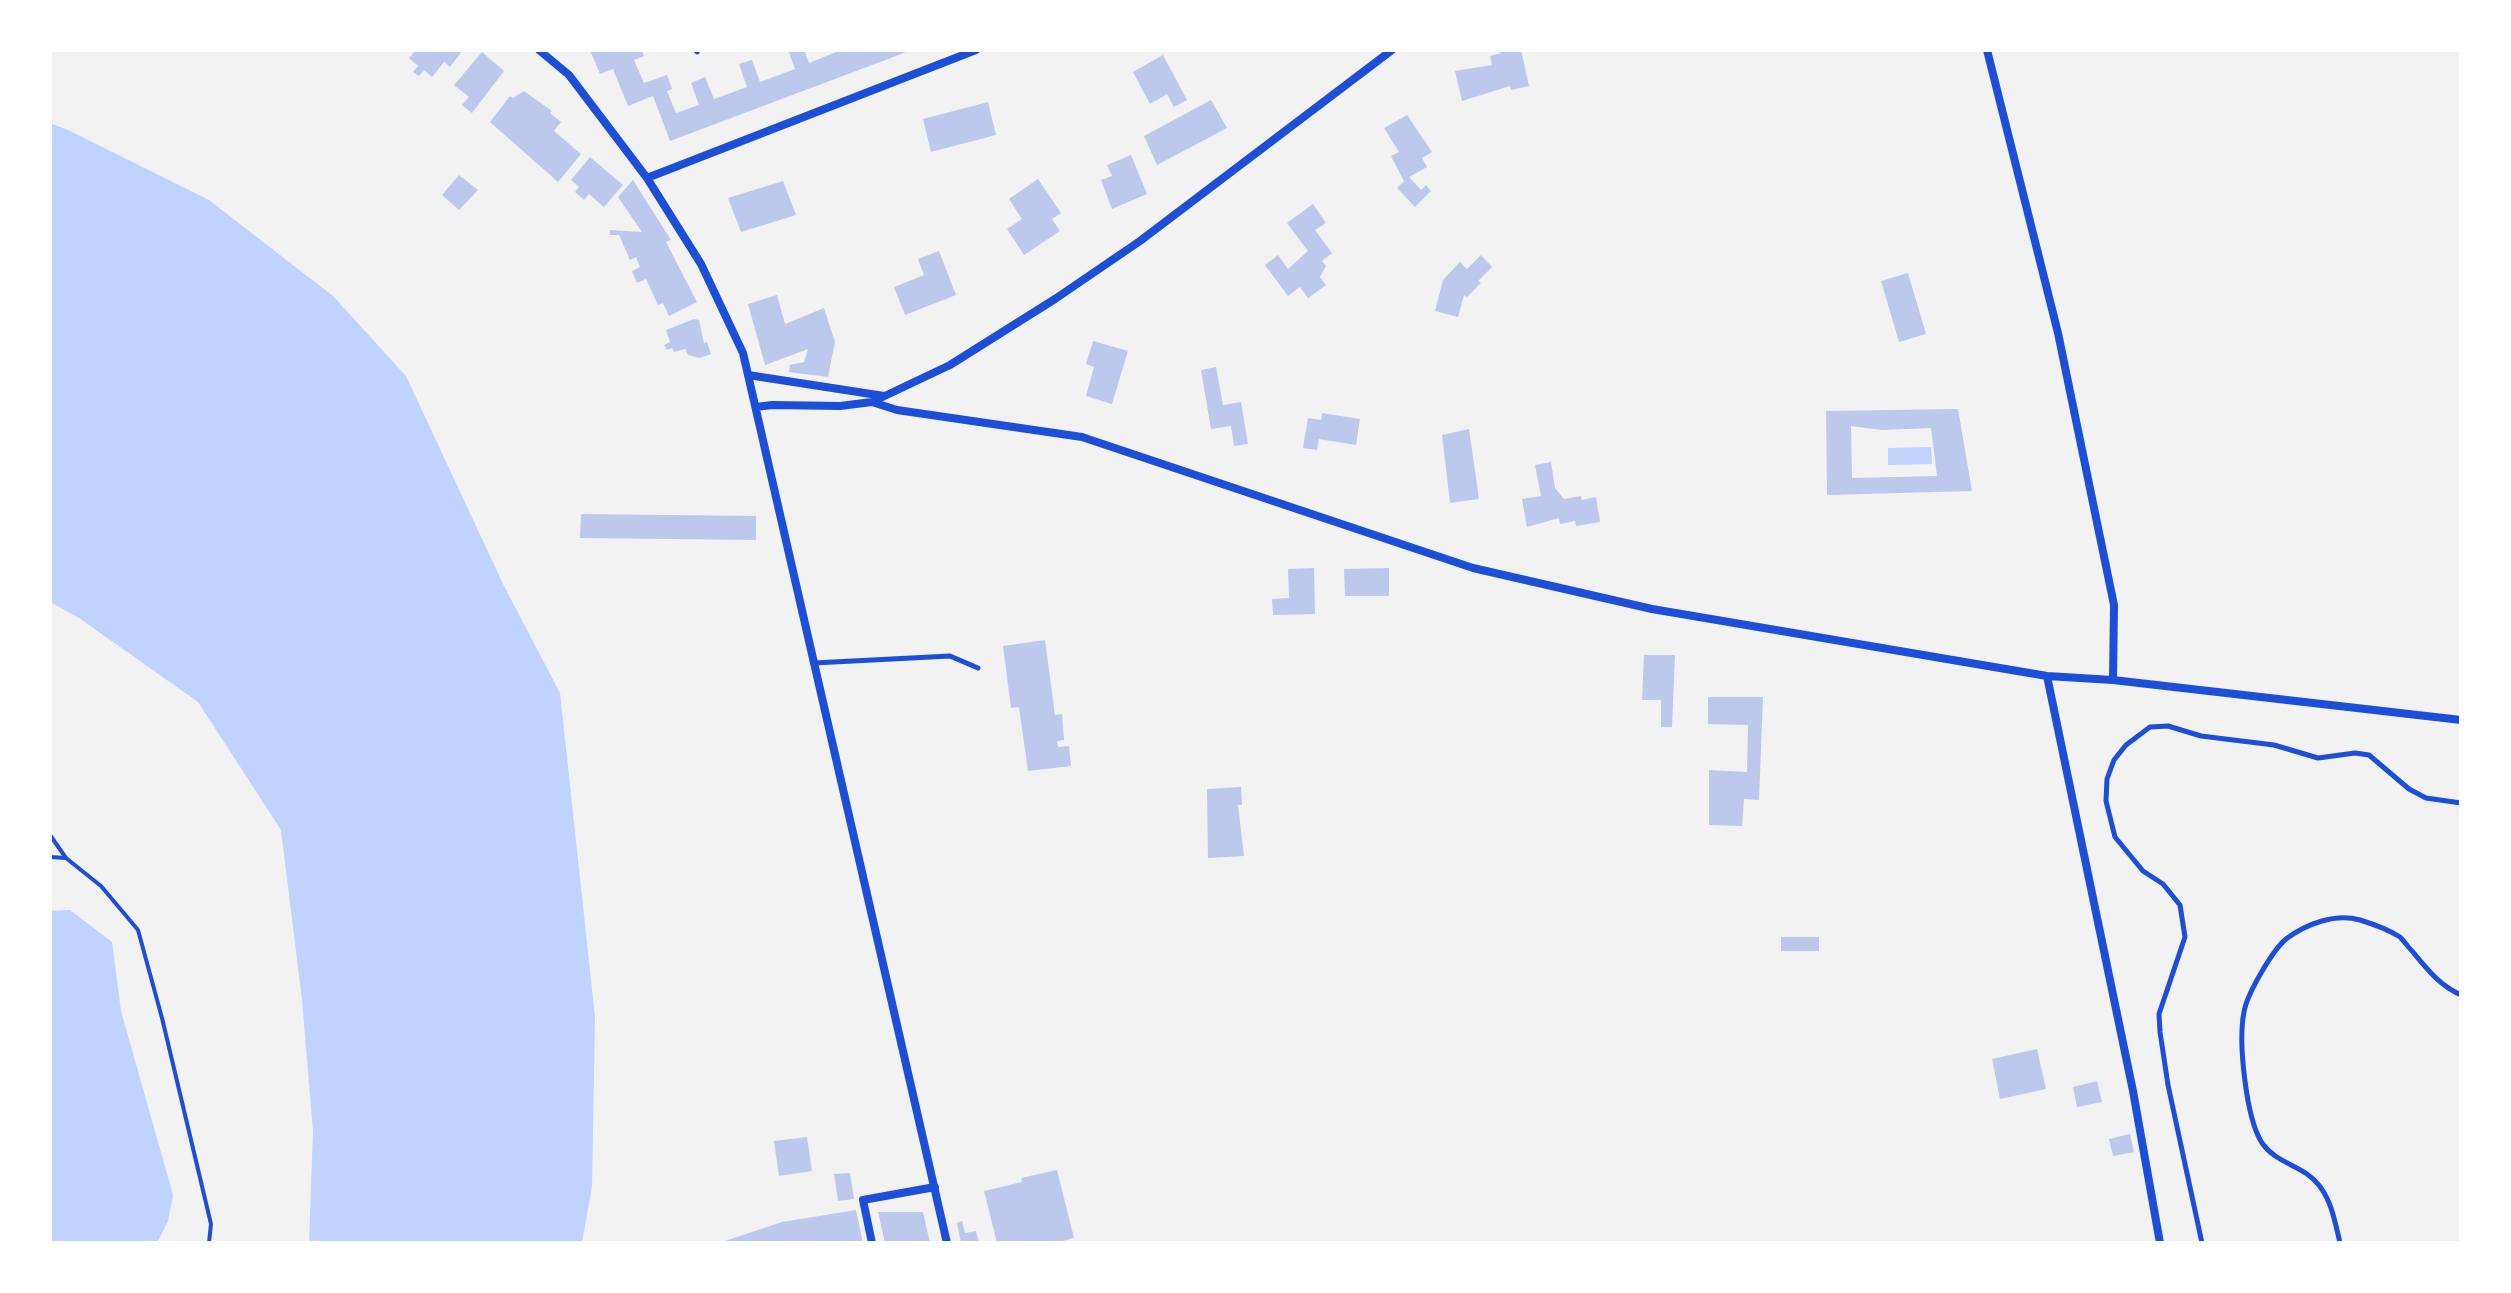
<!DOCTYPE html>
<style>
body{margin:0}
#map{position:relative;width:2511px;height:1293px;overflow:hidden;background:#f2f2f2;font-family:"Sofia Sans Condensed",sans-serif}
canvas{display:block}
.frame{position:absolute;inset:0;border:52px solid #fff;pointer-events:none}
</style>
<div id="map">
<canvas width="2511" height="1293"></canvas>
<div class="frame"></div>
</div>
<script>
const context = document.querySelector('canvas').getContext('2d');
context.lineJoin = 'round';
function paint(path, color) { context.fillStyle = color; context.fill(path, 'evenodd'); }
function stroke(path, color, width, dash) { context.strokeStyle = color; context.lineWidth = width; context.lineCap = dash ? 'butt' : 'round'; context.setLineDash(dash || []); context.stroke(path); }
const water = new Path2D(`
 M 50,123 L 68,130 L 209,200 L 333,296 L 406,376 L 504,586 L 560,693 L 595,1017 L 592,1186 L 582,1243 L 309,1243 L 313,1131 L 302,1000 L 281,830 L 198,702 L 79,618 L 50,602 Z
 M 1931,447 L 1932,464 L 1888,465 L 1888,448 Z
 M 70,910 L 112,942 L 121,1011 L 173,1195 L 168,1221 L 157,1243 L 50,1243 L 50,911 Z`);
const building = new Path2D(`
 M 416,50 L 463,50 L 450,67 L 444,62 L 432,77 L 424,70 L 419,76 L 413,72 L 418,66 L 409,58 Z
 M 590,50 L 642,50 L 644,56 L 634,60 L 644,83 L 667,75 L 672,89 L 667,91 L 676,113 L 699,105 L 691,83 L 705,77 L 714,99 L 747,87 L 739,64 L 752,60 L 760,82 L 795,69 L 788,50 L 804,50 L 809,63 L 841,50 L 912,50 L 670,141 L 653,96 L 628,106 L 613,69 L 600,74 Z
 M 1500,50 L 1521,50 L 1529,86 L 1511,90 L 1510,86 L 1462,101 L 1455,71 L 1492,65 L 1490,56 L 1501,53 Z
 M 482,52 L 504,71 L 472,113 L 462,105 L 469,97 L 454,85 Z
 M 1163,55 L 1187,100 L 1174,107 L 1167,94 L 1150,104 L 1133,72 Z
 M 524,91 L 552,111 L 550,113 L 561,122 L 554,131 L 581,154 L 558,182 L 490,122 L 510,96 L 513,98 Z
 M 1211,100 L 1227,128 L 1157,165 L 1144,136 Z
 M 988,102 L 996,135 L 931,152 L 923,119 Z
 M 1407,115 L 1432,152 L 1422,158 L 1427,167 L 1409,177 L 1421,190 L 1426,185 L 1431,191 L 1415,207 L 1397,188 L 1404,181 L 1391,156 L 1399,152 L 1384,128 Z
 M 1131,155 L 1147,194 L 1112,209 L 1101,180 L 1112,176 L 1107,165 Z
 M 590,157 L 623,185 L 604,207 L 589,194 L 584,200 L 575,192 L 579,187 L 571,180 Z
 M 459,175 L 478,190 L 459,210 L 442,195 Z
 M 1038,179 L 1061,213 L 1052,219 L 1060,231 L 1024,255 L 1007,229 L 1022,219 L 1009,199 Z
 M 633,180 L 671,240 L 666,242 L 697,302 L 669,316 L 663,303 L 658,305 L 646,279 L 637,283 L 632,271 L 640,267 L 636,257 L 630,260 L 619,235 L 610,235 L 610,230 L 642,232 L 618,197 Z
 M 783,181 L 796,215 L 741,232 L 728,198 Z
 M 1313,204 L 1326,223 L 1315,230 L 1332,253 L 1322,261 L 1326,266 L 1320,277 L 1326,285 L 1308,298 L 1300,287 L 1288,296 L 1265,265 L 1278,255 L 1288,269 L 1308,251 L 1287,223 Z
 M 939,251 L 956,295 L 905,315 L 894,287 L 924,275 L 918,259 Z
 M 1481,255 L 1492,267 L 1478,281 L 1481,283 L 1467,297 L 1464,295 L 1458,317 L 1435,311 L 1443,280 L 1460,262 L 1467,269 Z
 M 1908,273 L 1926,334 L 1899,342 L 1881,281 Z
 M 777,295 L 785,324 L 824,308 L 835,342 L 828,377 L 789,372 L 790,365 L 804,362 L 808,349 L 765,365 L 748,304 Z
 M 694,319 L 699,320 L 704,343 L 707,342 L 711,354 L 700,358 L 688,355 L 685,349 L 674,352 L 672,348 L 667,350 L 664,345 L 670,342 L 666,330 Z
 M 1093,341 L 1128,351 L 1112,404 L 1086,396 L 1094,367 L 1086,364 Z
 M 1216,367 L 1223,405 L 1241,402 L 1248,444 L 1234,446 L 1231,426 L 1211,429 L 1201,370 Z
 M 1958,409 L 1972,491 L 1827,495 L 1826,411 ZM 1851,426 L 1882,430 L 1931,428 L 1937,476 L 1852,478 Z
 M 1322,413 L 1360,419 L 1356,445 L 1319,439 L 1317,450 L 1303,448 L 1308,418 L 1321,420 Z
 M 1469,429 L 1479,499 L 1450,503 L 1442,435 Z
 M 1551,462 L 1555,488 L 1564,499 L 1581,496 L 1582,500 L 1596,497 L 1600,522 L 1576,526 L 1575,521 L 1560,524 L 1559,518 L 1527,527 L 1522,499 L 1541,496 L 1535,465 Z
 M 581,514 L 756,516 L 756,540 L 580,538 Z
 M 1314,568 L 1315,614 L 1273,615 L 1272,599 L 1289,598 L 1288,569 Z
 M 1389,568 L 1389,596 L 1345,596 L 1344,569 Z
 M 1045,640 L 1055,715 L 1062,714 L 1064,740 L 1057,741 L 1058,747 L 1069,746 L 1071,766 L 1028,771 L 1019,707 L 1011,708 L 1003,646 Z
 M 1644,655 L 1675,655 L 1672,727 L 1661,727 L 1661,700 L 1642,700 Z
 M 1708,697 L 1763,697 L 1759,800 L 1744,799 L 1742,826 L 1709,825 L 1709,770 L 1747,772 L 1748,725 L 1708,724 Z
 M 1241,787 L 1242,805 L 1238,805 L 1244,856 L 1208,858 L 1207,789 Z
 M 1781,937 L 1819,937 L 1819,951 L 1781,951 Z
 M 2037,1049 L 2046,1089 L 2000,1099 L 1992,1059 Z
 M 2097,1081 L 2102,1102 L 2077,1107 L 2073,1087 Z
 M 2130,1134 L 2134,1152 L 2113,1156 L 2109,1139 Z
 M 807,1137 L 812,1171 L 779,1176 L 774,1141 Z
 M 1057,1170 L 1074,1238 L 1056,1243 L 997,1243 L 984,1191 L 1022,1182 L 1021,1178 Z
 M 850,1173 L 854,1199 L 838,1201 L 834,1174 Z
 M 856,1210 L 863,1243 L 719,1243 L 782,1222 Z
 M 878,1212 L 923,1212 L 930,1243 L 885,1243 Z
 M 962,1221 L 965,1233 L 976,1231 L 979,1243 L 961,1243 L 957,1223 Z`);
const path = new Path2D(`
 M 50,835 L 66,858 L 101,886 L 138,930 L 162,1018 L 211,1224 L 209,1243
 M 50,857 L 66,858`);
const service = new Path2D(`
 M 696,50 L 697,52
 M 814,663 L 950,656 L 978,668
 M 2202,1243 L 2168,1085 L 2160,1032 L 2159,1014 L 2185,937 L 2180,905 L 2163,884 L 2143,871 L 2115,837 L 2106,801 L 2107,779 L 2114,760 L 2126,745 L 2150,727 L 2168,726 L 2201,736 L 2274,745 L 2318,758 L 2355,753 L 2369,755 L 2409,789 L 2426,798 L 2461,803
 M 2340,1243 C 2334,1217 2330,1190 2307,1174 C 2291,1163 2274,1160 2262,1143 C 2246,1118 2238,1042 2244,1012 C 2247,994 2272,951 2286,939 C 2306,924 2335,913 2360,920 C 2373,924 2389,930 2400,937 C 2404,941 2408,947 2412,951 C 2427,969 2439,985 2461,995`);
const minor = new Path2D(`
 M 539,50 L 569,75 L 647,178 L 701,264 L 743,353 L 947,1243
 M 1987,50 L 2058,333 L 2114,605 L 2113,680
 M 647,178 L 976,50
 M 748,375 L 884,396
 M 872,402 L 897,410 L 1082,437 L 1473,568 L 1652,609 L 2047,676 L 2113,680 L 2461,720
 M 756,407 L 772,405 L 840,406 L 872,402 L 950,365 L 1055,299 L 1140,241 L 1392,50
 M 2047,676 L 2133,1091 L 2160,1243
 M 872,1243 L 863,1200 L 935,1187`);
paint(water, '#bfd3fe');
paint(building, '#bdc9ec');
stroke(path, '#1d4ed8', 4);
stroke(service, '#1d4ed8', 5);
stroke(minor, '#1d4ed8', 8);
</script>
